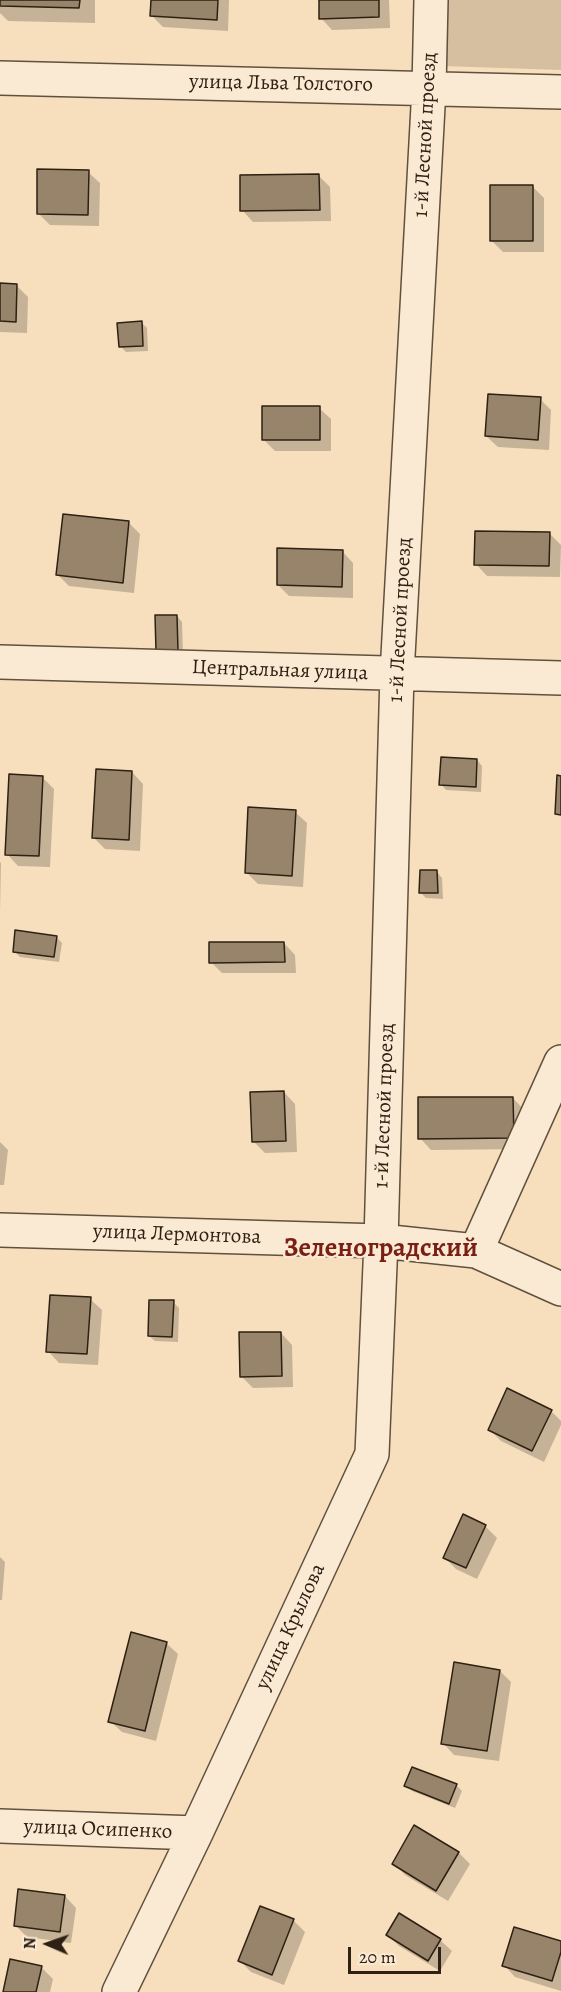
<!DOCTYPE html>
<meta charset="utf-8">
<style>
body{margin:0}
#map{position:relative;width:561px;height:1992px;overflow:hidden;background:#f7dfbd;font-family:Alegreya,serif}
canvas{display:block}
.north{position:absolute;left:18px;top:1914px;width:60px;height:60px;-webkit-text-stroke:4px #faead4;paint-order:stroke;rotate:272deg;font-size:16px;font-weight:700;line-height:24px;text-align:center;color:#2e2113}
.north::after{content:'';display:block;margin:auto;width:21px;height:27px;background:#2e2113;clip-path:polygon(50% 0,100% 100%,50% 72%,0 100%)}
.scale{position:absolute;left:348px;top:1947px;width:93px;height:27px;box-sizing:border-box;border:3px solid #2e2113;border-top:0;padding-left:8px;font-size:18px;line-height:21px;white-space:nowrap;color:#2e2113;-webkit-text-stroke:4px #faead4;paint-order:stroke}
</style>
<div id="map">
<canvas width="561" height="1992"></canvas>
<div class="north">N</div>
<div class="scale">20 m</div>
</div>
<script>
const context = document.querySelector('canvas').getContext('2d');
context.lineJoin = 'round';
function paint(path, color) { context.fillStyle = color; context.fill(path, 'evenodd'); }
function stroke(path, color, width, dash) { context.strokeStyle = color; context.lineWidth = width; context.lineCap = dash ? 'butt' : 'round'; context.setLineDash(dash || []); context.stroke(path); }
function label(font, color, halo, rows, align = 'center') {
  context.font = font + ' Alegreya,serif'; context.lineWidth = 4.5; context.setLineDash([]); context.textBaseline = 'middle'; context.strokeStyle = halo; context.fillStyle = color; for (const [text, x, y, turn = 0] of rows) {
    context.save(); context.translate(x, y); context.rotate((+turn || 0) * Math.PI / 180); context.textAlign = isNaN(turn) ? turn : align; if (halo) context.strokeText(text, 0, 0); context.fillText(text, 0, 0); context.restore();
  }
}
const green = new Path2D(`
 M 445,0 L 561,0 L 561,70 L 443,66 Z`);
const shadow = new Path2D(`
 M 0,0 L 95,0 L 95,23 L 8,21 L 0,13 Z
 M 152,0 L 229,0 L 228,31 L 163,27 L 151,15 Z
 M 320,0 L 389,0 L 390,28 L 332,30 L 321,18 Z
 M 88,172 L 100,183 L 99,226 L 50,225 L 38,213 Z
 M 318,175 L 330,187 L 331,221 L 253,222 L 242,210 Z
 M 533,187 L 544,198 L 544,252 L 503,252 L 491,240 Z
 M 0,285 L 16,285 L 28,297 L 27,333 L 0,332 Z
 M 141,322 L 147,328 L 148,351 L 126,352 L 120,346 Z
 M 540,399 L 551,410 L 549,450 L 498,447 L 486,436 Z
 M 319,408 L 331,419 L 331,451 L 275,451 L 264,440 Z
 M 129,523 L 140,534 L 134,593 L 69,586 L 58,575 Z
 M 549,533 L 561,545 L 560,577 L 487,576 L 476,564 Z
 M 342,551 L 353,563 L 353,598 L 289,596 L 278,585 Z
 M 177,616 L 182,622 L 183,657 L 163,657 Z
 M 477,760 L 482,766 L 481,792 L 446,790 L 441,784 Z
 M 132,772 L 143,784 L 140,851 L 105,849 L 94,838 Z
 M 43,778 L 54,789 L 50,867 L 18,866 L 7,854 Z
 M 295,812 L 307,823 L 303,887 L 258,884 L 247,873 Z
 M 0,862 L 1,863 L 0,912 Z
 M 437,872 L 442,878 L 443,899 L 426,898 L 421,893 Z
 M 56,937 L 62,943 L 59,962 L 20,957 L 14,951 Z
 M 284,943 L 295,955 L 296,973 L 222,973 L 211,962 Z
 M 284,1092 L 295,1104 L 297,1152 L 265,1153 L 253,1141 Z
 M 513,1098 L 524,1110 L 524,1149 L 431,1150 L 420,1138 Z
 M 0,1142 L 8,1150 L 4,1185 L 0,1185 Z
 M 90,1299 L 102,1310 L 98,1365 L 59,1363 L 48,1351 Z
 M 173,1302 L 179,1308 L 178,1342 L 155,1341 L 149,1336 Z
 M 281,1333 L 292,1345 L 293,1387 L 253,1388 L 241,1376 Z
 M 551,1411 L 561,1421 L 561,1425 L 544,1462 L 501,1441 L 490,1430 Z
 M 485,1526 L 497,1538 L 477,1579 L 456,1569 L 444,1557 Z
 M 0,1557 L 5,1562 L 2,1600 L 0,1600 Z
 M 166,1643 L 178,1654 L 156,1741 L 122,1732 L 110,1721 Z
 M 500,1671 L 511,1682 L 499,1761 L 454,1755 L 443,1743 Z
 M 406,1785 L 456,1785 L 462,1791 L 455,1808 L 412,1791 Z
 M 415,1827 L 459,1853 L 470,1864 L 448,1901 L 405,1875 L 394,1863 Z
 M 65,1896 L 76,1908 L 71,1943 L 27,1937 L 15,1925 Z
 M 293,1920 L 305,1932 L 284,1985 L 251,1972 L 240,1961 Z
 M 388,1935 L 440,1940 L 452,1951 L 440,1971 L 399,1946 Z
 M 561,1943 L 561,1991 L 515,1977 L 504,1965 Z
 M 41,1967 L 53,1979 L 50,1992 L 4,1992 Z`);
const building = new Path2D(`
 M 0,0 L 80,0 L 79,8 L 0,6 Z
 M 151,0 L 218,0 L 217,20 L 150,16 Z
 M 319,0 L 379,0 L 379,17 L 319,19 Z
 M 37,169 L 89,170 L 88,215 L 37,214 Z
 M 319,174 L 320,210 L 240,211 L 240,175 Z
 M 490,185 L 533,185 L 533,241 L 490,241 Z
 M 0,283 L 17,284 L 16,322 L 0,321 Z
 M 142,321 L 143,346 L 119,347 L 117,323 Z
 M 488,394 L 541,397 L 538,440 L 485,436 Z
 M 262,406 L 320,406 L 320,440 L 262,440 Z
 M 63,514 L 129,521 L 123,583 L 56,575 Z
 M 475,531 L 550,532 L 549,566 L 474,565 Z
 M 277,548 L 343,550 L 342,587 L 277,585 Z
 M 155,615 L 177,615 L 178,651 L 156,652 Z
 M 441,757 L 477,759 L 476,787 L 439,785 Z
 M 96,769 L 132,771 L 129,840 L 92,838 Z
 M 9,774 L 43,776 L 39,856 L 5,855 Z
 M 557,775 L 561,776 L 561,815 L 555,814 Z
 M 248,807 L 296,810 L 292,876 L 245,873 Z
 M 420,870 L 437,870 L 438,893 L 419,893 Z
 M 15,930 L 57,936 L 54,957 L 13,952 Z
 M 209,942 L 284,942 L 285,962 L 209,963 Z
 M 284,1091 L 286,1141 L 252,1142 L 250,1092 Z
 M 418,1097 L 513,1097 L 514,1138 L 418,1139 Z
 M 50,1295 L 91,1297 L 87,1354 L 46,1352 Z
 M 149,1300 L 174,1300 L 172,1337 L 148,1336 Z
 M 239,1332 L 281,1332 L 282,1376 L 240,1377 Z
 M 507,1388 L 552,1410 L 532,1451 L 488,1430 Z
 M 463,1514 L 486,1525 L 466,1568 L 443,1558 Z
 M 131,1632 L 167,1642 L 145,1731 L 108,1722 Z
 M 454,1662 L 500,1670 L 487,1751 L 441,1744 Z
 M 412,1767 L 457,1784 L 449,1804 L 404,1786 Z
 M 414,1825 L 459,1852 L 436,1891 L 392,1864 Z
 M 18,1889 L 65,1895 L 60,1932 L 14,1926 Z
 M 260,1906 L 294,1919 L 272,1975 L 238,1961 Z
 M 399,1913 L 441,1939 L 428,1961 L 386,1935 Z
 M 514,1927 L 561,1941 L 561,1952 L 552,1981 L 502,1966 Z
 M 10,1959 L 42,1966 L 36,1992 L 3,1992 Z`);
const minor = new Path2D(`
 M 0,78 L 561,92
 M 0,662 L 561,678
 M 0,1230 L 381,1241 L 476,1251 L 561,1289
 M 476,1251 L 561,1062
 M 0,1826 L 196,1833
 M 119,1992 L 196,1833 L 372,1454 L 381,1241 L 397,674 L 429,88 L 431,0`);
const streetNames = [
 ["улица Льва Толстого",281,84,1],
 ["1-й Лесной проезд",426,135,-87],
 ["1-й Лесной проезд",401,620,-87],
 ["Центральная улица",280,671,2],
 ["1-й Лесной проезд",385,1106,-88],
 ["улица Лермонтова",177,1235,2],
 ["улица Крылова",291,1627,-65],
 ["улица Осипенко",98,1830,2]
];
const districtNames = [
 ["Зеленоградский",381,1249]
];
paint(green, '#d5bfa0');
paint(shadow, '#0003');
paint(building, '#97846b');
stroke(building, '#2e2113', 1.5);
stroke(minor, '#60503e', 36);
stroke(minor, '#faead4', 33);
label('21px', '#2e2113', '#faead4', streetNames);
label('bold 27px', '#7a1f14', '#faead4', districtNames);
</script>
